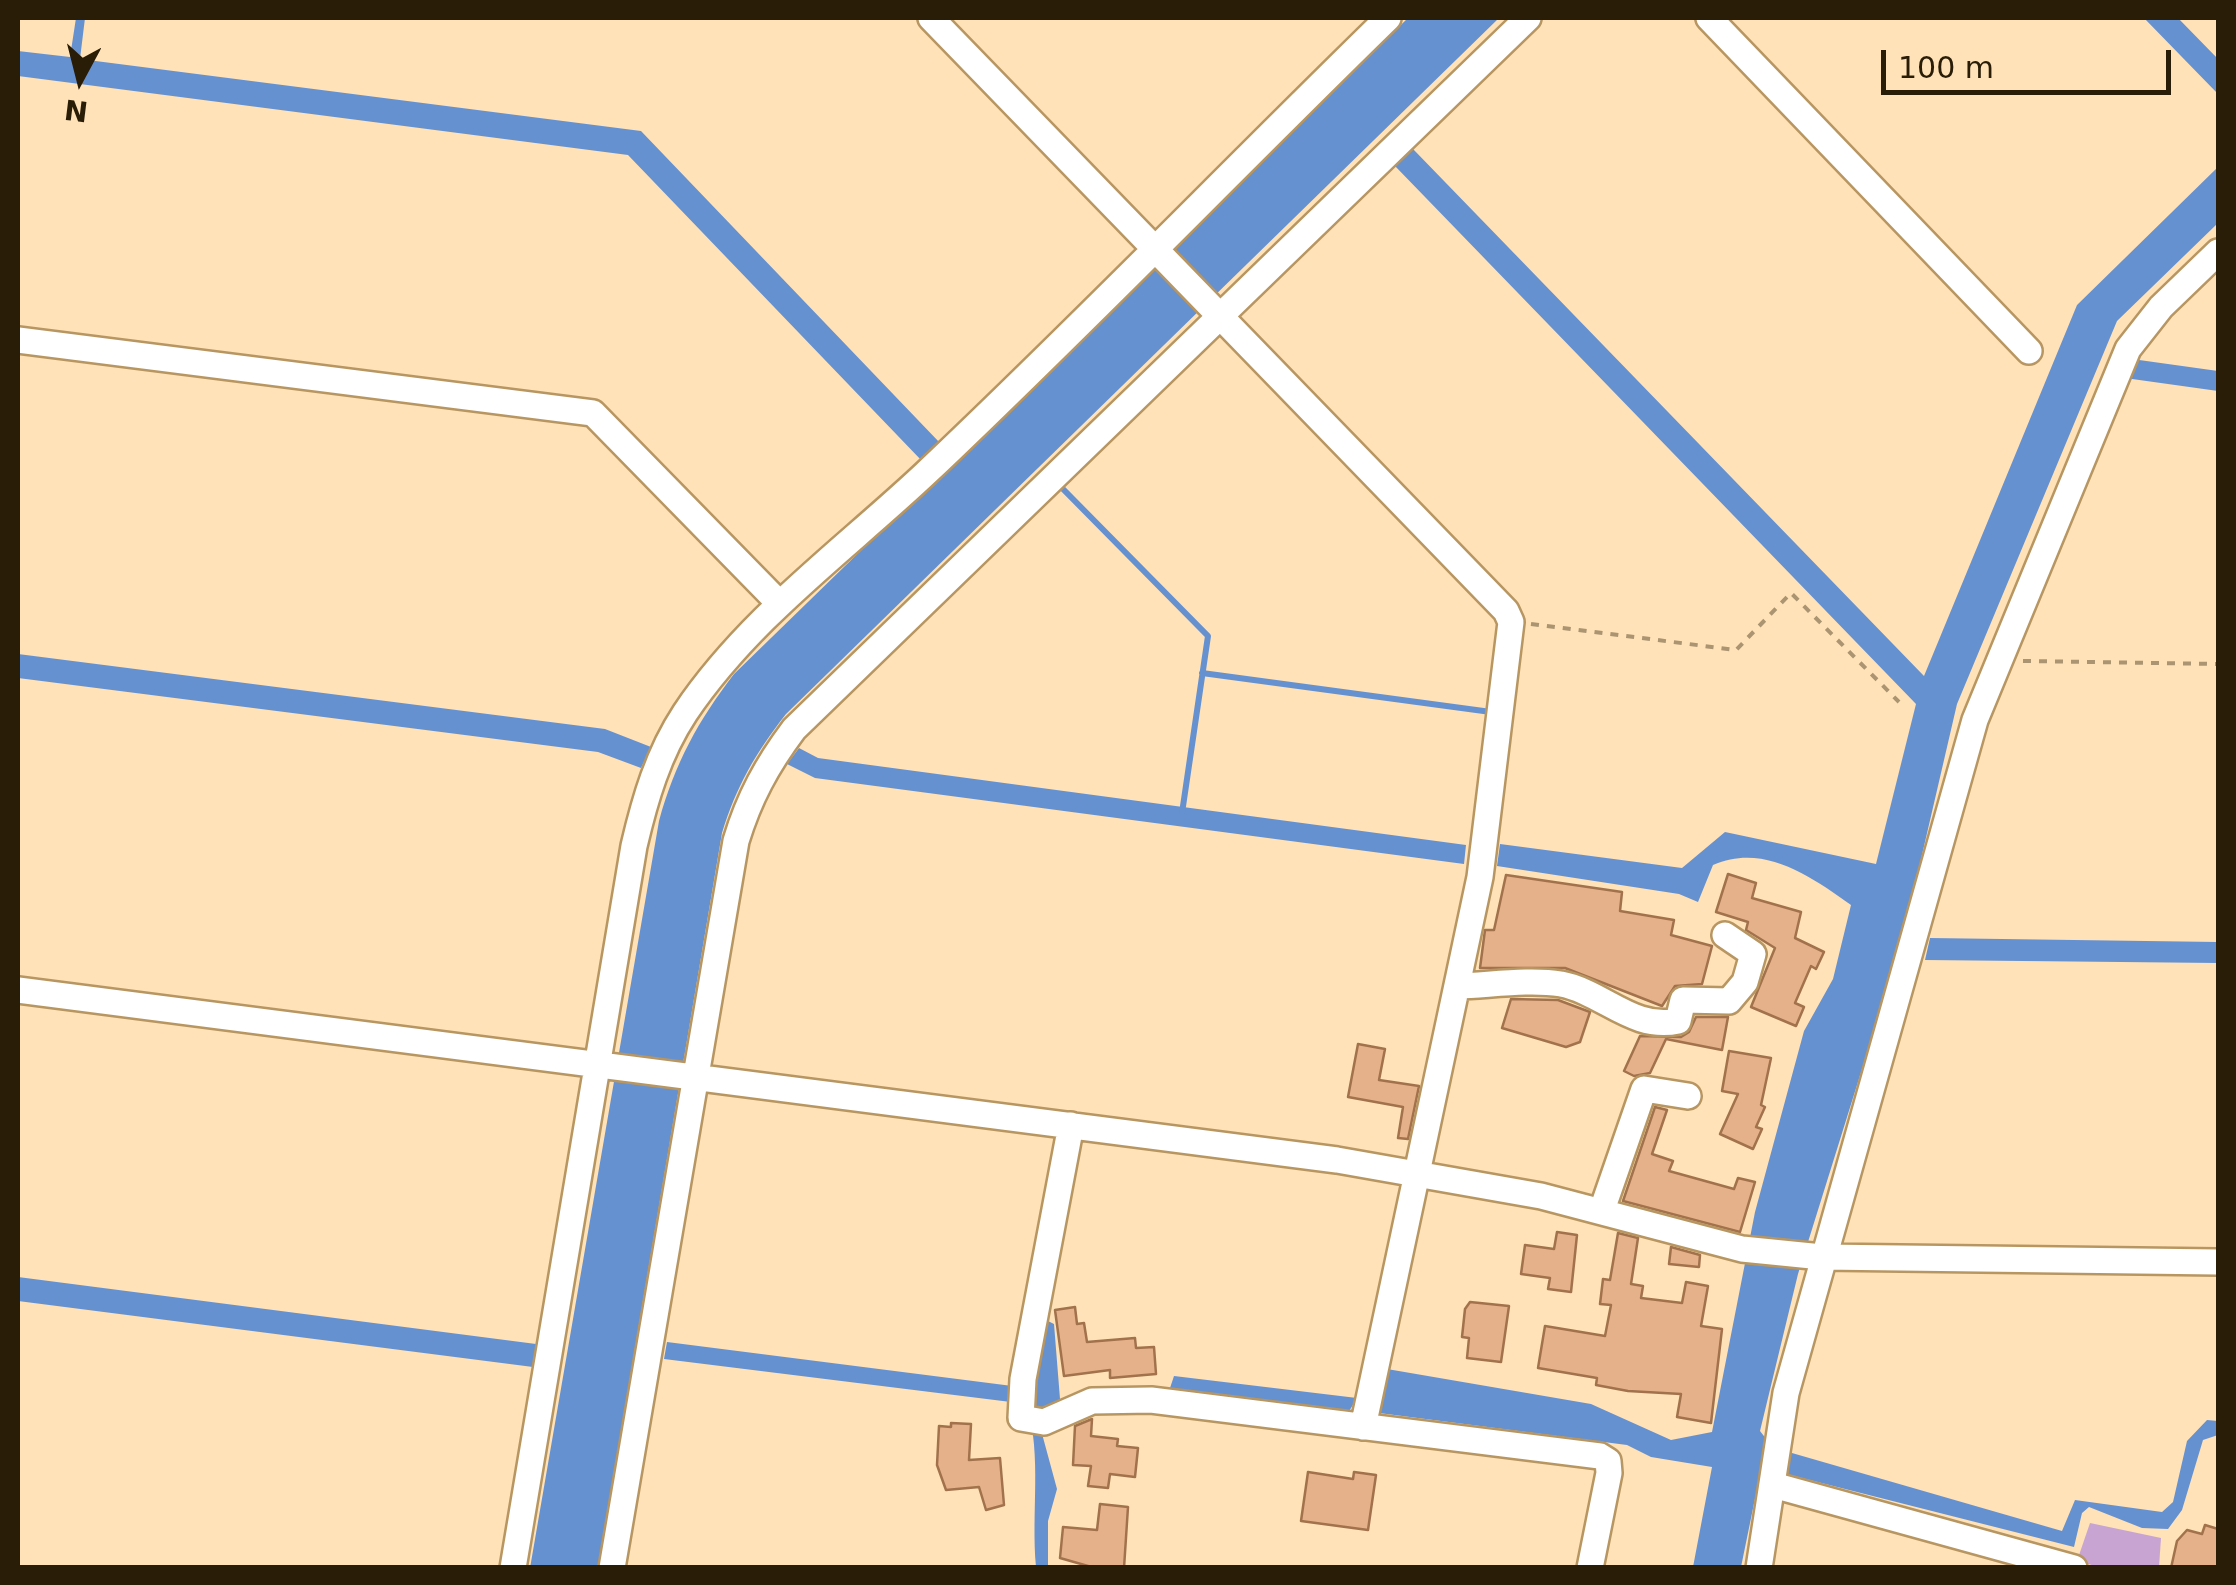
<!DOCTYPE html>
<style>
body{margin:0}
#map{position:relative;width:2236px;height:1585px;overflow:hidden;background:#ffe2b7;font-family:"DejaVu Sans",sans-serif}
canvas{display:block}
.frame{position:absolute;inset:0;border:20px solid #2a1d07;pointer-events:none}
.north{position:absolute;left:30px;top:30px;width:100px;height:100px;-webkit-text-stroke:8px #ffe2b7;paint-order:stroke;rotate:187deg;font-size:28px;font-weight:700;line-height:40px;text-align:center;color:#2a1d07}
.north::after{content:'';display:block;margin:auto;width:35px;height:45px;background:#2a1d07;clip-path:polygon(50% 0,100% 100%,50% 72%,0 100%)}
.scale{position:absolute;left:1881px;top:50px;width:290px;height:45px;box-sizing:border-box;border:5px solid #2a1d07;border-top:0;padding-left:12px;font-size:30px;line-height:35px;white-space:nowrap;color:#2a1d07;-webkit-text-stroke:8px #ffe2b7;paint-order:stroke}
</style>
<div id="map">
<canvas width="2236" height="1585"></canvas>
<div class="frame"></div>
<div class="north">N</div>
<div class="scale">100 m</div>
</div>
<script>
const context = document.querySelector('canvas').getContext('2d');
context.lineJoin = 'round';
function paint(path, color) { context.fillStyle = color; context.fill(path, 'evenodd'); }
function stroke(path, color, width, dash) { context.strokeStyle = color; context.lineWidth = width; context.lineCap = dash ? 'butt' : 'round'; context.setLineDash(dash || []); context.stroke(path); }
const green = new Path2D(`
 M 2090,1523 L 2161,1538 L 2159,1567 L 2099,1567 L 2077,1561 Z`);
const water = new Path2D(`
 M 76,18 L 85,18 L 80,59 L 641,131 L 940,443 L 922,461 L 628,155 L 18,76 L 18,51 L 70,57 Z
 M 1408,18 L 1499,18 L 786,714 C 756,752 736,787 722,833 L 598,1567 L 530,1568 L 659,821 C 675,763 698,721 734,674 Z
 M 2144,18 L 2178,18 L 2218,59 L 2218,94 Z
 M 1413,149 L 1924,676 L 2077,305 L 2218,167 L 2218,223 L 2117,321 L 1957,704 L 1902,941 L 1798,1274 L 1760,1431 L 1767,1440 L 1741,1567 L 1693,1567 L 1712,1467 L 1651,1457 L 1627,1445 L 1379,1413 L 1387,1369 L 1591,1404 L 1671,1440 L 1712,1432 L 1755,1212 L 1804,1031 L 1833,979 L 1851,905 C 1810,876 1764,843 1713,865 L 1698,902 L 1679,894 L 1497,866 L 1500,844 L 1682,868 L 1725,832 L 1876,864 L 1916,704 L 1395,166 Z
 M 2132,359 L 2218,371 L 2218,391 L 2125,378 Z
 M 18,654 L 605,729 L 651,747 L 641,768 L 598,752 L 18,678 Z
 M 799,748 L 818,758 L 1466,845 L 1464,864 L 815,778 L 787,764 Z
 M 1930,938 L 2218,942 L 2218,963 L 1925,960 Z
 M 18,1277 L 536,1344 L 533,1367 L 18,1301 Z
 M 1048,1321 L 1054,1324 L 1060,1399 L 1041,1412 L 1041,1430 L 1057,1489 L 1048,1521 L 1048,1567 L 1036,1567 C 1031,1511 1042,1459 1027,1404 L 664,1359 L 667,1342 L 1028,1388 L 1038,1375 L 1041,1327 Z
 M 1174,1376 L 1357,1398 L 1348,1413 L 1170,1388 Z
 M 2207,1420 L 2218,1421 L 2218,1435 L 2203,1440 L 2182,1510 L 2168,1529 L 2142,1528 L 2089,1507 L 2082,1513 L 2074,1547 L 1782,1473 L 1785,1451 L 2062,1531 L 2075,1500 L 2162,1512 L 2173,1502 L 2187,1441 Z`);
const stream = new Path2D(`
 M 1062,488 L 1208,636 L 1182,813
 M 1202,673 L 1491,712`);
const building = new Path2D(`
 M 1728,874 L 1756,883 L 1752,898 L 1801,912 L 1795,938 L 1824,952 L 1816,969 L 1811,966 L 1795,1003 L 1804,1007 L 1796,1026 L 1751,1007 L 1775,948 L 1746,930 L 1748,922 L 1716,912 Z
 M 1506,875 L 1622,892 L 1620,911 L 1674,920 L 1671,935 L 1712,946 L 1702,984 L 1675,986 L 1662,1006 L 1565,968 L 1480,968 L 1485,930 L 1494,930 Z
 M 1511,999 L 1558,1000 L 1590,1012 L 1580,1042 L 1566,1047 L 1502,1028 Z
 M 1696,1017 L 1728,1017 L 1722,1050 L 1666,1039 L 1650,1073 L 1634,1076 L 1624,1071 L 1640,1036 L 1681,1037 L 1689,1032 Z
 M 1358,1044 L 1385,1049 L 1379,1080 L 1419,1086 L 1408,1139 L 1398,1138 L 1403,1107 L 1348,1097 Z
 M 1729,1051 L 1771,1058 L 1761,1105 L 1765,1107 L 1756,1127 L 1762,1129 L 1753,1149 L 1720,1134 L 1738,1094 L 1722,1091 Z
 M 1655,1107 L 1667,1110 L 1652,1154 L 1673,1161 L 1669,1171 L 1734,1189 L 1738,1178 L 1755,1182 L 1740,1232 L 1623,1201 Z
 M 1557,1232 L 1577,1235 L 1571,1292 L 1548,1289 L 1550,1278 L 1521,1274 L 1525,1245 L 1554,1249 Z
 M 1618,1233 L 1638,1238 L 1631,1284 L 1643,1286 L 1641,1298 L 1682,1303 L 1686,1282 L 1708,1286 L 1701,1326 L 1722,1329 L 1711,1423 L 1677,1417 L 1681,1394 L 1628,1391 L 1596,1385 L 1597,1378 L 1538,1368 L 1545,1326 L 1605,1336 L 1611,1305 L 1600,1304 L 1603,1279 L 1610,1280 Z
 M 1671,1247 L 1700,1255 L 1699,1267 L 1669,1264 Z
 M 1470,1302 L 1509,1306 L 1501,1362 L 1467,1358 L 1469,1338 L 1462,1337 L 1465,1309 Z
 M 1075,1307 L 1077,1324 L 1084,1323 L 1087,1342 L 1135,1338 L 1136,1348 L 1154,1347 L 1156,1374 L 1110,1378 L 1110,1370 L 1064,1376 L 1055,1310 Z
 M 1092,1419 L 1091,1436 L 1118,1439 L 1117,1446 L 1138,1448 L 1135,1477 L 1110,1474 L 1108,1488 L 1088,1486 L 1091,1466 L 1073,1465 L 1075,1426 Z
 M 951,1423 L 971,1424 L 969,1460 L 1000,1458 L 1004,1505 L 986,1510 L 979,1487 L 946,1490 L 937,1465 L 939,1426 L 951,1427 Z
 M 1308,1472 L 1353,1479 L 1354,1472 L 1376,1475 L 1368,1530 L 1301,1521 Z
 M 1100,1504 L 1128,1507 L 1124,1568 L 1095,1568 L 1060,1558 L 1063,1527 L 1097,1530 Z
 M 2205,1525 L 2218,1529 L 2218,1568 L 2171,1568 L 2177,1541 L 2187,1530 L 2202,1534 Z`);
const path = new Path2D(`
 M 1531,624 L 1736,650 L 1791,593 L 1899,702
 M 2023,661 L 2218,664`);
const minor = new Path2D(`
 M 931,18 L 1506,611 L 1511,622 L 1480,877 L 1363,1427
 M 1709,18 L 2029,351
 M 18,340 L 593,413 L 780,604
 M 1458,986 C 1490,985 1529,979 1561,984 C 1603,992 1633,1031 1678,1021 L 1683,1000 L 1729,1001 L 1745,982 L 1753,954 L 1725,935
 M 18,990 L 1337,1160 L 1541,1196 L 1742,1249 L 1822,1257 L 2218,1262
 M 1071,1125 L 1023,1379 L 1021,1418 L 1044,1422 L 1092,1401 L 1151,1400 L 1600,1456 L 1608,1461 L 1609,1473 L 1590,1568
 M 1602,1210 L 1644,1089 L 1688,1096
 M 1773,1485 L 2074,1568
 M 513,1568 L 634,846 C 645,799 658,754 685,713 C 748,619 843,551 925,474 C 1083,325 1233,169 1388,18
 M 612,1568 L 736,841 C 749,798 767,765 794,729 L 1528,18
 M 1759,1568 L 1786,1393 L 1975,720 L 2128,349 L 2161,307 L 2218,252`);
paint(green, '#c8a4d3');
paint(water, '#6691d0');
stroke(stream, '#6691d0', 6);
paint(building, '#e5b18a');
stroke(building, '#a2724d', 2.5);
stroke(minor, '#b89662', 30);
stroke(path, '#ab9471', 4, [8, 8]);
stroke(minor, '#fff', 25);
</script>
